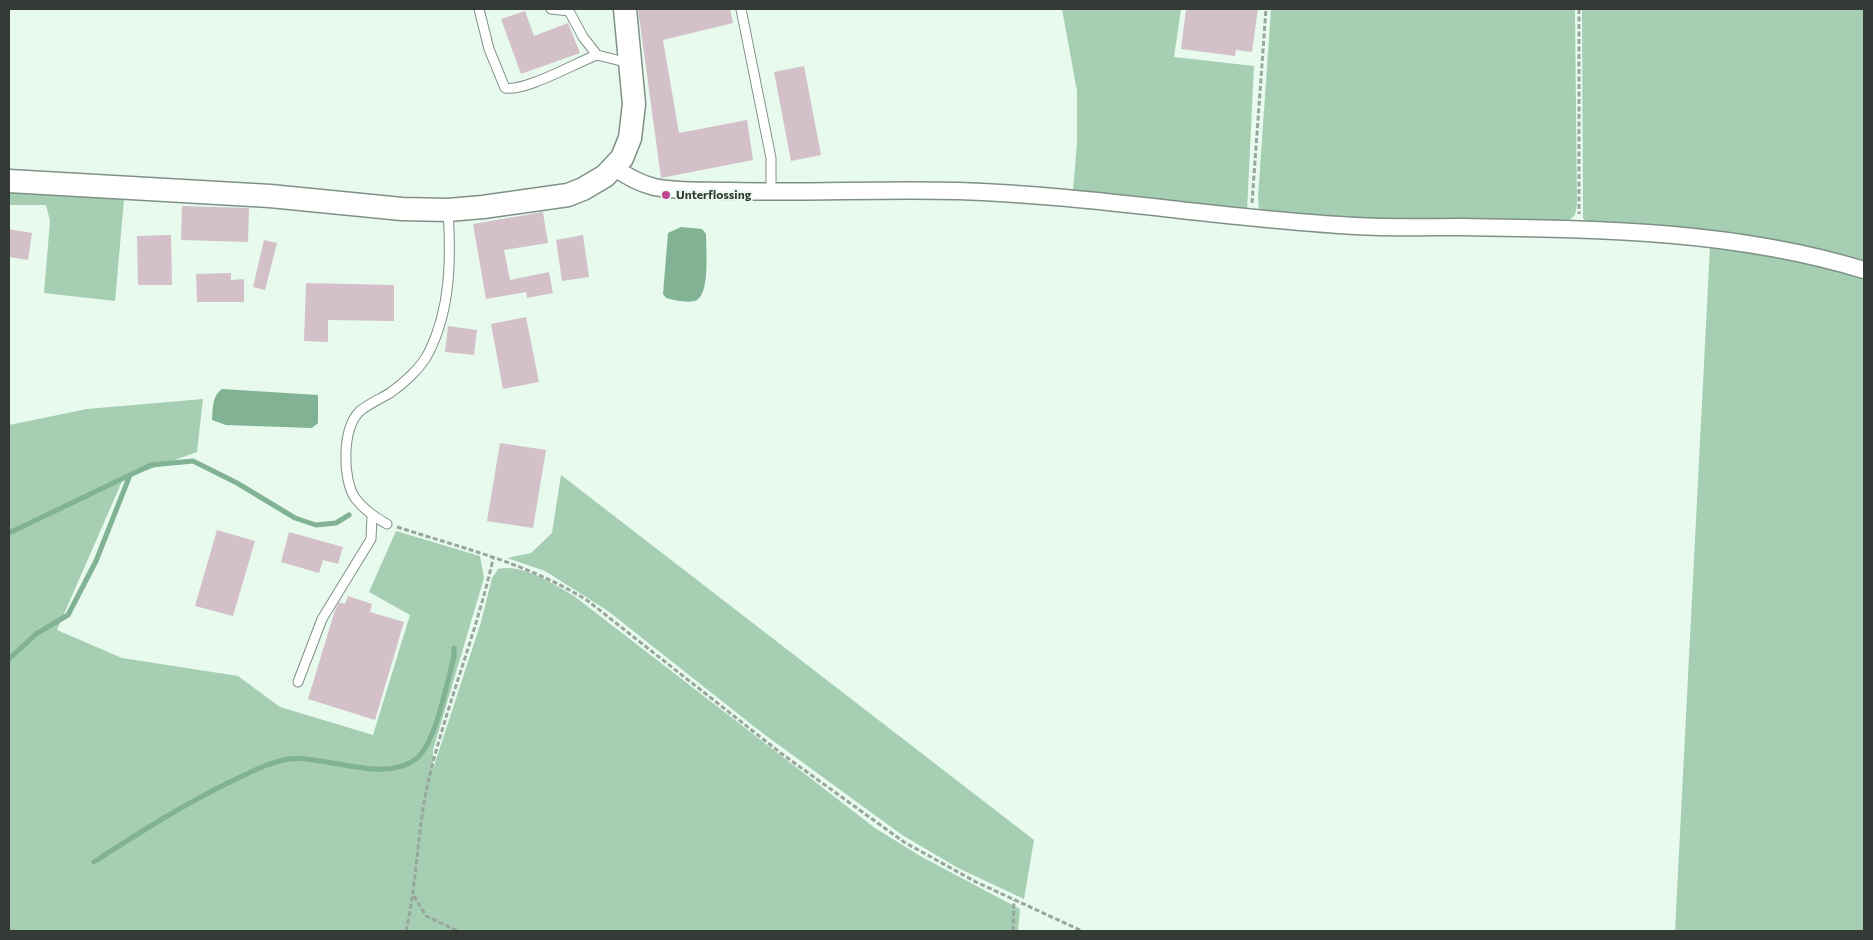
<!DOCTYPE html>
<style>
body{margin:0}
#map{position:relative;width:1873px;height:940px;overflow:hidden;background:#e8faee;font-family:Commissioner,sans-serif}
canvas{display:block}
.frame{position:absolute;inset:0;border:10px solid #343b36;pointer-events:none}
</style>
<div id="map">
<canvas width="1873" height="940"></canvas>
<div class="frame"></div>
</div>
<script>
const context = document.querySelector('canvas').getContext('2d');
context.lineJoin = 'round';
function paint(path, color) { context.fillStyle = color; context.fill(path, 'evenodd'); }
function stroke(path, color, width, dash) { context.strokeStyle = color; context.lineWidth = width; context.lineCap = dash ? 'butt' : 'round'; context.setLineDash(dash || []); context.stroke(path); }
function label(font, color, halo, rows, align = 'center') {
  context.font = font + ' Commissioner,sans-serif'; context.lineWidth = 4; context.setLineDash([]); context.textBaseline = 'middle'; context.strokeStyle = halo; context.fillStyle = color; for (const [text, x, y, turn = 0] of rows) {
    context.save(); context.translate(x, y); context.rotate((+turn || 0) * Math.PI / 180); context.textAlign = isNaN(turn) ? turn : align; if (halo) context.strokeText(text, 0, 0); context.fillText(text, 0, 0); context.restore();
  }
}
const green = new Path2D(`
 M 1062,9 L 1181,9 L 1174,57 L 1254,66 L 1247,211 L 1073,190 L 1077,143 L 1077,91 Z
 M 1271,9 L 1575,9 L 1577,205 L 1575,215 L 1568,221 L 1354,219 L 1259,212 L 1258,197 Z
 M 1582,9 L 1864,9 L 1864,264 L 1586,222 L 1583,218 Z
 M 9,191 L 60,193 L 124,200 L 115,301 L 44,293 L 50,221 L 46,205 L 9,205 Z
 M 1710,246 L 1789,258 L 1864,278 L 1864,931 L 1675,931 Z
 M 203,399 L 197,452 L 123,479 L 57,630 L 122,658 L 238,676 L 280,707 L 373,735 L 410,615 L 369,592 L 396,531 L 480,556 L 484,578 L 433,750 L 433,769 L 481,622 L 492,578 L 498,569 C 522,563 554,584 574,596 L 875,828 L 922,857 L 1020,909 L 1018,931 L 9,931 L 9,425 L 87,409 Z
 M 561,475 L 1034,840 L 1024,899 L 958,868 L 902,835 L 761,732 L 608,611 L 545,571 L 507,558 L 531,553 L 552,533 Z`);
const water = new Path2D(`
 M 681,227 L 702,229 L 706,234 C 706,249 710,292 697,300 C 689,304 674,300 666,298 L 663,294 L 668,233 Z
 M 222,389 L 318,395 L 318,423 L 312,428 L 226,425 L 212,420 C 213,408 212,396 222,389 Z`);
const stream = new Path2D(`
 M 9,533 L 130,475
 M 9,659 L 36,634 L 68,615 L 96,561 L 130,475 L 151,465 L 193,461 L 237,483 L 295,518 L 316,525 L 336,523 L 349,515
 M 94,862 C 140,832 186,803 236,779 C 253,771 270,762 289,759 C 327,755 383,784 416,759 C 436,743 447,682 454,657 L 454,648`);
const building = new Path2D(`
 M 638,9 L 730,9 L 733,23 L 663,40 L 679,133 L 747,120 L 753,160 L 661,178 Z
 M 1186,9 L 1258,9 L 1252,52 L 1236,50 L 1235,56 L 1181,49 Z
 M 525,11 L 534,36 L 568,23 L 580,53 L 521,74 L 501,19 Z
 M 804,66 L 821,155 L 791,161 L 774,72 Z
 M 182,206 L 249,208 L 248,242 L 181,240 Z
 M 543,212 L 548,243 L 504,250 L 510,280 L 549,272 L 553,293 L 527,298 L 526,292 L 486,299 L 473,224 Z
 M 9,229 L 32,233 L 28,260 L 9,257 Z
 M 171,235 L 172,285 L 138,285 L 137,236 Z
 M 583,235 L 589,277 L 562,281 L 556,240 Z
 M 264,240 L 277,243 L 265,290 L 253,287 Z
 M 231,273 L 231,280 L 244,279 L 244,302 L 197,302 L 196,274 Z
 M 306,283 L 394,285 L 394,321 L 328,320 L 328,342 L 304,341 Z
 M 526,317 L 539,382 L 503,389 L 491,324 Z
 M 448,326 L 477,330 L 474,355 L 445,352 Z
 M 500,443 L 546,450 L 533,528 L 487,521 Z
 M 217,530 L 255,541 L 233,616 L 195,606 Z
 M 289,532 L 343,547 L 338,564 L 323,560 L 319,573 L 281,562 Z
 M 348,596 L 372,604 L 370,612 L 404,622 L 375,720 L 308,699 L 335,610 L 339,602 L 345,604 Z`);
const path = new Path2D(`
 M 1579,9 L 1579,214
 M 1252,203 L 1266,9
 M 397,527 C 462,548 530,564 588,601 L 782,754 L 904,842 L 976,882 L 1082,931
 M 414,896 L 426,916 L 458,931
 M 406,931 C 418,878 417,823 431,770 C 449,699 477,631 493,559
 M 1013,931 L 1014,900`);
const service = new Path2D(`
 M 479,9 L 489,49 L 505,88 C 525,92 575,63 597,55
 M 551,9 L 569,11 L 583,37 L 597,55 L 629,63
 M 741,9 L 771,158 L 771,192
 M 387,524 C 374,517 364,510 355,498 C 342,478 342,428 360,411 C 368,404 380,399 390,393 C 403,384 422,367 429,352 C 451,308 451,258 448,210
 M 298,682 L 322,619 L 371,539 L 372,516`);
const minor = new Path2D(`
 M 614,167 C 626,176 639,183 654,187 C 678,192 705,190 730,191 C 806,193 882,189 958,191 C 1091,195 1222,219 1355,226 C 1391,228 1427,227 1463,227 C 1598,229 1734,230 1864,270`);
const secondary = new Path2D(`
 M 9,181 L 270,196 L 402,209 L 448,210 L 483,207 L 568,195 L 583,189 L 605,176 L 622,158 L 630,138 L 634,104 L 625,9`);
const markers = [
 [666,195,5,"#c14493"]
];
const poiNames = [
 ["Unterflossing",676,195]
];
paint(green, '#a5ceb3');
paint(water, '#81b293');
stroke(stream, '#81b293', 5);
paint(building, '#d3c0c9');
stroke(service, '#7f9085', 11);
stroke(minor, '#7f9085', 19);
stroke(secondary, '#7f9085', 25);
stroke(path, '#99a69d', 3, [5, 2.5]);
stroke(service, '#fff', 9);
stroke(minor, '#fff', 16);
stroke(secondary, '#fff', 22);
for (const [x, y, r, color] of markers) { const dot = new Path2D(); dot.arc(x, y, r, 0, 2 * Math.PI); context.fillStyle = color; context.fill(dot); stroke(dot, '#e8faee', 2); }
label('bold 12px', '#343b36', '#e8faee', poiNames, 'left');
</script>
